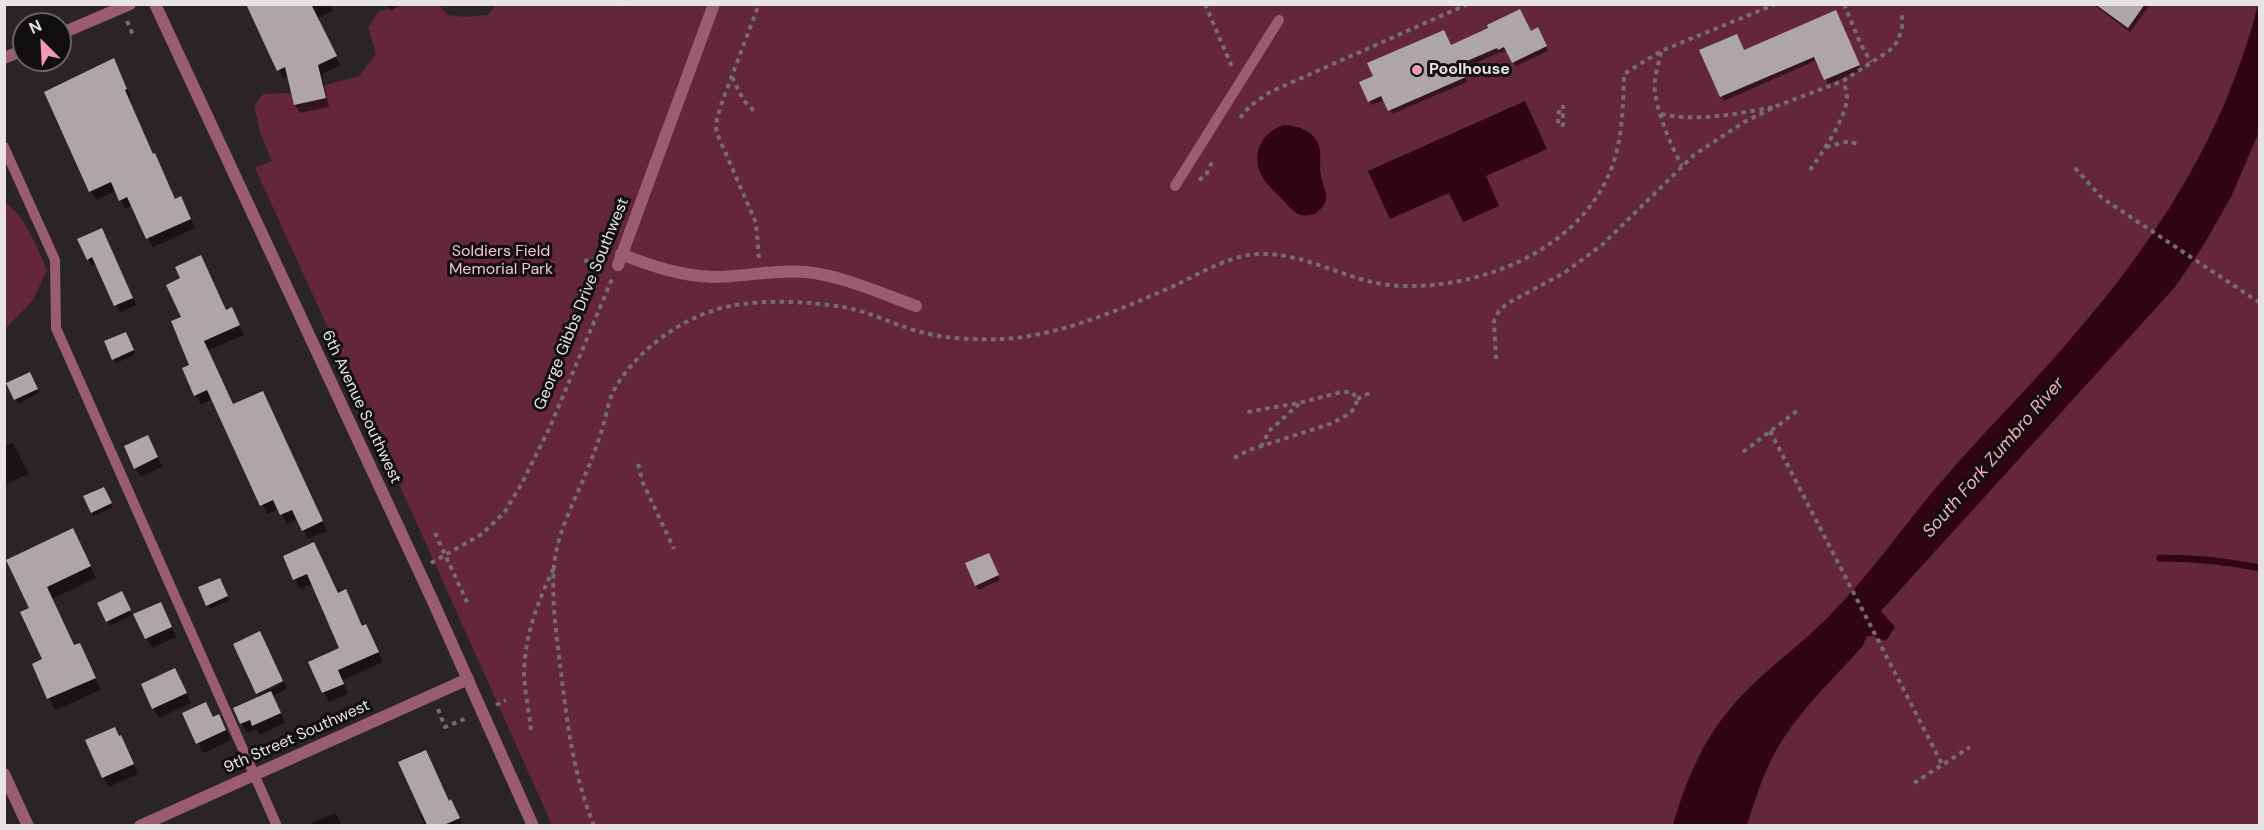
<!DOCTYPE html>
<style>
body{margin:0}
#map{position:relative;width:2264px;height:830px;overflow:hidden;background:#2b2426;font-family:"DM Sans",sans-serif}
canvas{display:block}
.frame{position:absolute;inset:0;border:6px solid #e8e3e4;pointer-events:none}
.north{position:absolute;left:12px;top:12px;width:60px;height:60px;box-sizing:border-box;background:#110e0f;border:2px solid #676364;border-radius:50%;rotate:336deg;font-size:16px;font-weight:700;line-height:24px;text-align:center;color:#e8e3e4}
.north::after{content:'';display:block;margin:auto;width:21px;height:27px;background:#f19ab3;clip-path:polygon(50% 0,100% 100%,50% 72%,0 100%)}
</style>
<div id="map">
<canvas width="2264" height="830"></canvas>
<div class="frame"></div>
<div class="north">N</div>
</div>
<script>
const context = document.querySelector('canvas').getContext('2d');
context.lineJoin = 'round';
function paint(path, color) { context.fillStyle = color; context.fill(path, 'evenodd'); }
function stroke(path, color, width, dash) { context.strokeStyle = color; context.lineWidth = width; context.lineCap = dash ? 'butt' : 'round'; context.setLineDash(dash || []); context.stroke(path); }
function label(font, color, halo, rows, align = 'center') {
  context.font = font + ' "DM Sans",sans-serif'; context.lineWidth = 6; context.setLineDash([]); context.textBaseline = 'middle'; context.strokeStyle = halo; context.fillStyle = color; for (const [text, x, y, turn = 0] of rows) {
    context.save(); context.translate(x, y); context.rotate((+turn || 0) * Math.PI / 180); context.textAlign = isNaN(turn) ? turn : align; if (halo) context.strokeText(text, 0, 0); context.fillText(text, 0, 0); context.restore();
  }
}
const green = new Path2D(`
 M 399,4 L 439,5 L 448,15 L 465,17 L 488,15 L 497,4 L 622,4 L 624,7 L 630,4 L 2259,5 L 2259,825 L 552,825 L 419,528 L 255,168 L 272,161 L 260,132 L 254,106 L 263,94 L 295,93 L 359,76 L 376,54 L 368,27 L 378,12 Z
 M 5,203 C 24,214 38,249 47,270 L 33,300 L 5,329 Z`);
const water = new Path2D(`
 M 2258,5 L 2259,132 L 2231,197 L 2203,246 L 2175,287 L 1881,611 L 1895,627 L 1886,641 L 1873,636 L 1867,636 L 1862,647 C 1835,677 1805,705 1783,739 C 1766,765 1756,796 1747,825 L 1673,825 C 1684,787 1700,746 1725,715 C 1756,675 1799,648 1833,612 C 1872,572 1904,525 1941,482 C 1980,436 2023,394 2062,349 C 2153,246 2224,138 2258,5 Z
 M 1525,101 L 1547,149 L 1486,176 L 1499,206 L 1463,222 L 1449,193 L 1390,219 L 1368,171 Z
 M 1285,125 C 1301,126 1318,133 1320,151 C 1321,159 1319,168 1321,176 C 1325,194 1333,200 1315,214 C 1311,215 1306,216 1301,215 C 1292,212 1287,204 1280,197 C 1274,191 1266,184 1262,176 C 1250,154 1262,131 1285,125 Z`);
const shadow = new Path2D(`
 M 252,4 L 330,4 L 333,11 L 317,18 L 340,65 L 322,74 L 329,107 L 300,113 L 295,105 L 289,76 L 283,79 L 279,70 L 249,6 Z
 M 386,4 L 404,4 L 390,11 Z
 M 2093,4 L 2150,4 L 2150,5 L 2130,32 Z
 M 1838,17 L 1861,70 L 1828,84 L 1817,60 L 1724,101 L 1701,51 L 1744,52 Z
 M 1530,33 L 1540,33 L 1548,51 L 1516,66 L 1508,50 L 1502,53 L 1501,52 L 1462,69 L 1467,82 L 1392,114 L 1385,100 L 1372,105 L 1369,101 L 1451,46 Z
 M 119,69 L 131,98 L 129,99 L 153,155 L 176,201 L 186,207 L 195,228 L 153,247 L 133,205 L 125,209 L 116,191 L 96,200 L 91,191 Z
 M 106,237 L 136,305 L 120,313 L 97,264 L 92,266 L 88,259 Z
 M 226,311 L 237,318 L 244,335 L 208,350 L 233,406 L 268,402 L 327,531 L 308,539 L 298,519 L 287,524 L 279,509 L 267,514 L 213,399 L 201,405 L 184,369 L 191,366 L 172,322 Z
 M 128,338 L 135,355 L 116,363 L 114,359 Z
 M 29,374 L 39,393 L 18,404 L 8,384 Z
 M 13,443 L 29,474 L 4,485 L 4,447 Z
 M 153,446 L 162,467 L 141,477 L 135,468 Z
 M 106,493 L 113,507 L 94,516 L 92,512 Z
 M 79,541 L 96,578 L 52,599 L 74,647 L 80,645 L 101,690 L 55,710 L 49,698 L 44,660 L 31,609 Z
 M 285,557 L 338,594 L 362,628 L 371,635 L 383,662 L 342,680 L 348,694 L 329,702 L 310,663 L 341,648 L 313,583 L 300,589 Z
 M 991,559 L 1000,580 L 978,590 L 967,564 Z
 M 222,584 L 229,600 L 210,609 L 207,605 Z
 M 122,593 L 132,615 L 110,626 L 99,604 Z
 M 165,613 L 176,637 L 152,648 L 135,615 Z
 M 180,679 L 191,703 L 159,718 L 153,708 Z
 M 284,682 L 287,689 L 272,696 L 285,723 L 259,735 L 256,729 L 247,733 L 241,723 L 260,697 L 259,695 Z
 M 184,713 L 213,718 L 224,725 L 231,740 L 203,753 Z
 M 124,745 L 138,774 L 109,787 L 103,777 Z
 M 449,802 L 463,826 L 425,826 L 420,815 Z
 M 335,813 L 342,826 L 305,826 Z`);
const stream = new Path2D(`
 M 2160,558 C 2194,558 2226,561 2260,568`);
const building = new Path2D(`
 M 246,4 L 311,4 L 337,56 L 318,65 L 326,98 L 294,105 L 285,67 L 277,71 Z
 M 2095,4 L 2145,4 L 2128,28 Z
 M 1520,9 L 1531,31 L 1538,27 L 1547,46 L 1512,63 L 1504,47 L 1498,50 L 1497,48 L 1460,64 L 1466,77 L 1388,111 L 1381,96 L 1368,102 L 1359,82 L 1373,76 L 1367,63 L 1444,30 L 1451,45 L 1488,28 L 1487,25 Z
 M 1836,10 L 1860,65 L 1824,80 L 1814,57 L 1720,97 L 1699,50 L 1737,34 L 1744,50 Z
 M 114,58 L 127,89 L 125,90 L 153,154 L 155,153 L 175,199 L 181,196 L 191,219 L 146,239 L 127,197 L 119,201 L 111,182 L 89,192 L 44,92 Z
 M 102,228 L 133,298 L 114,306 L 92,257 L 87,260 L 77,239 Z
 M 201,255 L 226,310 L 232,307 L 240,325 L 204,341 L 233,404 L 263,391 L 323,521 L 302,531 L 292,510 L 280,515 L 273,500 L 260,506 L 207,390 L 194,396 L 182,368 L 189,365 L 171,321 L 181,317 L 166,285 L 180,278 L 175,267 Z
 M 126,332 L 134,350 L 112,360 L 104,341 Z
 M 30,372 L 38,389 L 14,400 L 6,383 Z
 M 148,435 L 158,457 L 134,469 L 124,446 Z
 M 104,487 L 112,503 L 91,513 L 83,496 Z
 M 73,528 L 91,566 L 47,587 L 74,645 L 80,643 L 96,678 L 47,699 L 32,664 L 42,659 L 20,612 L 29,608 L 6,560 Z
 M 314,542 L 338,593 L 346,589 L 362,626 L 366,624 L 379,652 L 338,670 L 344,684 L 322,693 L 308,662 L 339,648 L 307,574 L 293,580 L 283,556 Z
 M 989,553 L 999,575 L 975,586 L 965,563 Z
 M 220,578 L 228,596 L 206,606 L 198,587 Z
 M 122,591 L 131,610 L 106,622 L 97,603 Z
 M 161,602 L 172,627 L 145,639 L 133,614 Z
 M 260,631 L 283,681 L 256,694 L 233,644 Z
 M 175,668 L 187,693 L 152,709 L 141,684 Z
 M 271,691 L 281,713 L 252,726 L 250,720 L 240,724 L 233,708 Z
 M 206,702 L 213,717 L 219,714 L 226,730 L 196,744 L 182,713 Z
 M 115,727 L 119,736 L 121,735 L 134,764 L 102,778 L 85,740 Z
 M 426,750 L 449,801 L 451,799 L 460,818 L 444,825 L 427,825 L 398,762 Z`);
const path = new Path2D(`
 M 1205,4 L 1232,67
 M 1844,4 L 1861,45 L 1871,62
 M 127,21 L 133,35
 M 1661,52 C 1659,62 1656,71 1655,80 C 1652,103 1671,146 1682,166
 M 732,77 L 744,101 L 755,112
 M 1559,110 L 1558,125 L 1563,125 L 1563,105
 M 1661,114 C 1698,122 1736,114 1773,107
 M 1240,118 L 1250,106 L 1270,92 L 1468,4
 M 1826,147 L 1850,141 L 1860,146
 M 2075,168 L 2102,198 L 2260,303
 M 1810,170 C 1822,153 1848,116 1847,95 C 1847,91 1844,85 1843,81
 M 1199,180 L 1206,175 L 1212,162
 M 759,258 L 756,223 L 716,131 L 717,119 L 721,105 L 759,4
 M 584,261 L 604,257
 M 1496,359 L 1494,321 L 1499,311 L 1508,303 L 1564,273 L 1602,245 L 1694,155 L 1744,122 L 1779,105 L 1843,81 L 1889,51 L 1898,41 L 1902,27 L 1902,14
 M 1357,399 L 1372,392
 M 1770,431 L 1942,764
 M 1261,447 L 1269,431 L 1299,404
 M 1743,452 L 1797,411
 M 1234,458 L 1249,450 L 1330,424 L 1347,415 L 1355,408 L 1357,399 L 1352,392 L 1341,392 L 1299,403 L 1247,412
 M 638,464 L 643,483 L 674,549
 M 435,533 L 468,604
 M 431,563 L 482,534 L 504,513 L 521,485 L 550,427 L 612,279
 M 496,705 L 506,700
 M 438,709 L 445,727 L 467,718
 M 531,730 C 529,711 524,689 524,670 C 526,633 538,600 554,568
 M 1914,783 L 1970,747
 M 594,826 C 573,773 568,728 561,673 C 557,638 551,601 554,566 C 557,533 574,502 586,473 C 593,457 598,442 603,426 C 606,416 608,404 612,394 C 634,350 687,313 735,305 C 769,300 808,301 842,307 C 869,311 894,325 921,332 C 946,339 977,340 1003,339 C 1060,336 1124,308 1176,285 C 1201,273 1232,254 1261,254 C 1305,253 1346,280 1389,285 C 1475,293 1583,251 1613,164 C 1623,134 1623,105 1624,74 L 1661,51 L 1776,4`);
const service = new Path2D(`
 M 4,147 L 55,260 L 56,328 L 277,826
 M 1175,186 L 1279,20`);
const minor = new Path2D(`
 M 60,34 L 130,4
 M 4,58 L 24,50
 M 621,254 C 651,266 681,276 714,277 C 745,277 775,269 806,272 C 843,276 880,293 916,306
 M 618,265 L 714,4
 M 4,774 L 28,826
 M 140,826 L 468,679`);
const tertiary = new Path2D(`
 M 155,4 L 431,597 L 533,826`);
const markers = [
 [1417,70,6,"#f19ab3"]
];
const poiNames = [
 ["Poolhouse",1429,70]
];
const parkNames = [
 ["Soldiers Field",501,252],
 ["Memorial Park",501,270]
];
const streetNames = [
 ["George Gibbs Drive Southwest",582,304,-68],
 ["6th Avenue Southwest",361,407,65],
 ["9th Street Southwest",297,737,-24]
];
const waterNames = [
 ["South Fork Zumbro River",1994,458,-49]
];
paint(green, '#63263b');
paint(water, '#300415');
paint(shadow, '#0007');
stroke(stream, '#300415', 7);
paint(building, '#aea5a7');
stroke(path, '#736d6f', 4, [4.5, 4.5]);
stroke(service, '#9a5d6f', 10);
stroke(minor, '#9a5d6f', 12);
stroke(tertiary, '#9a5d6f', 12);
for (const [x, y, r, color] of markers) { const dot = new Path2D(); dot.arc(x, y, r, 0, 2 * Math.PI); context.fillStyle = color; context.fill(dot); stroke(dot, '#110e0f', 2); }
label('bold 16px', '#e8e3e4', '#110e0f', poiNames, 'left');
label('16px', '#f6c3d0', '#110e0f', parkNames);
label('16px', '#e8e3e4', '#110e0f', streetNames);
label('italic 18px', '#f8acc1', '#110e0f', waterNames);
</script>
